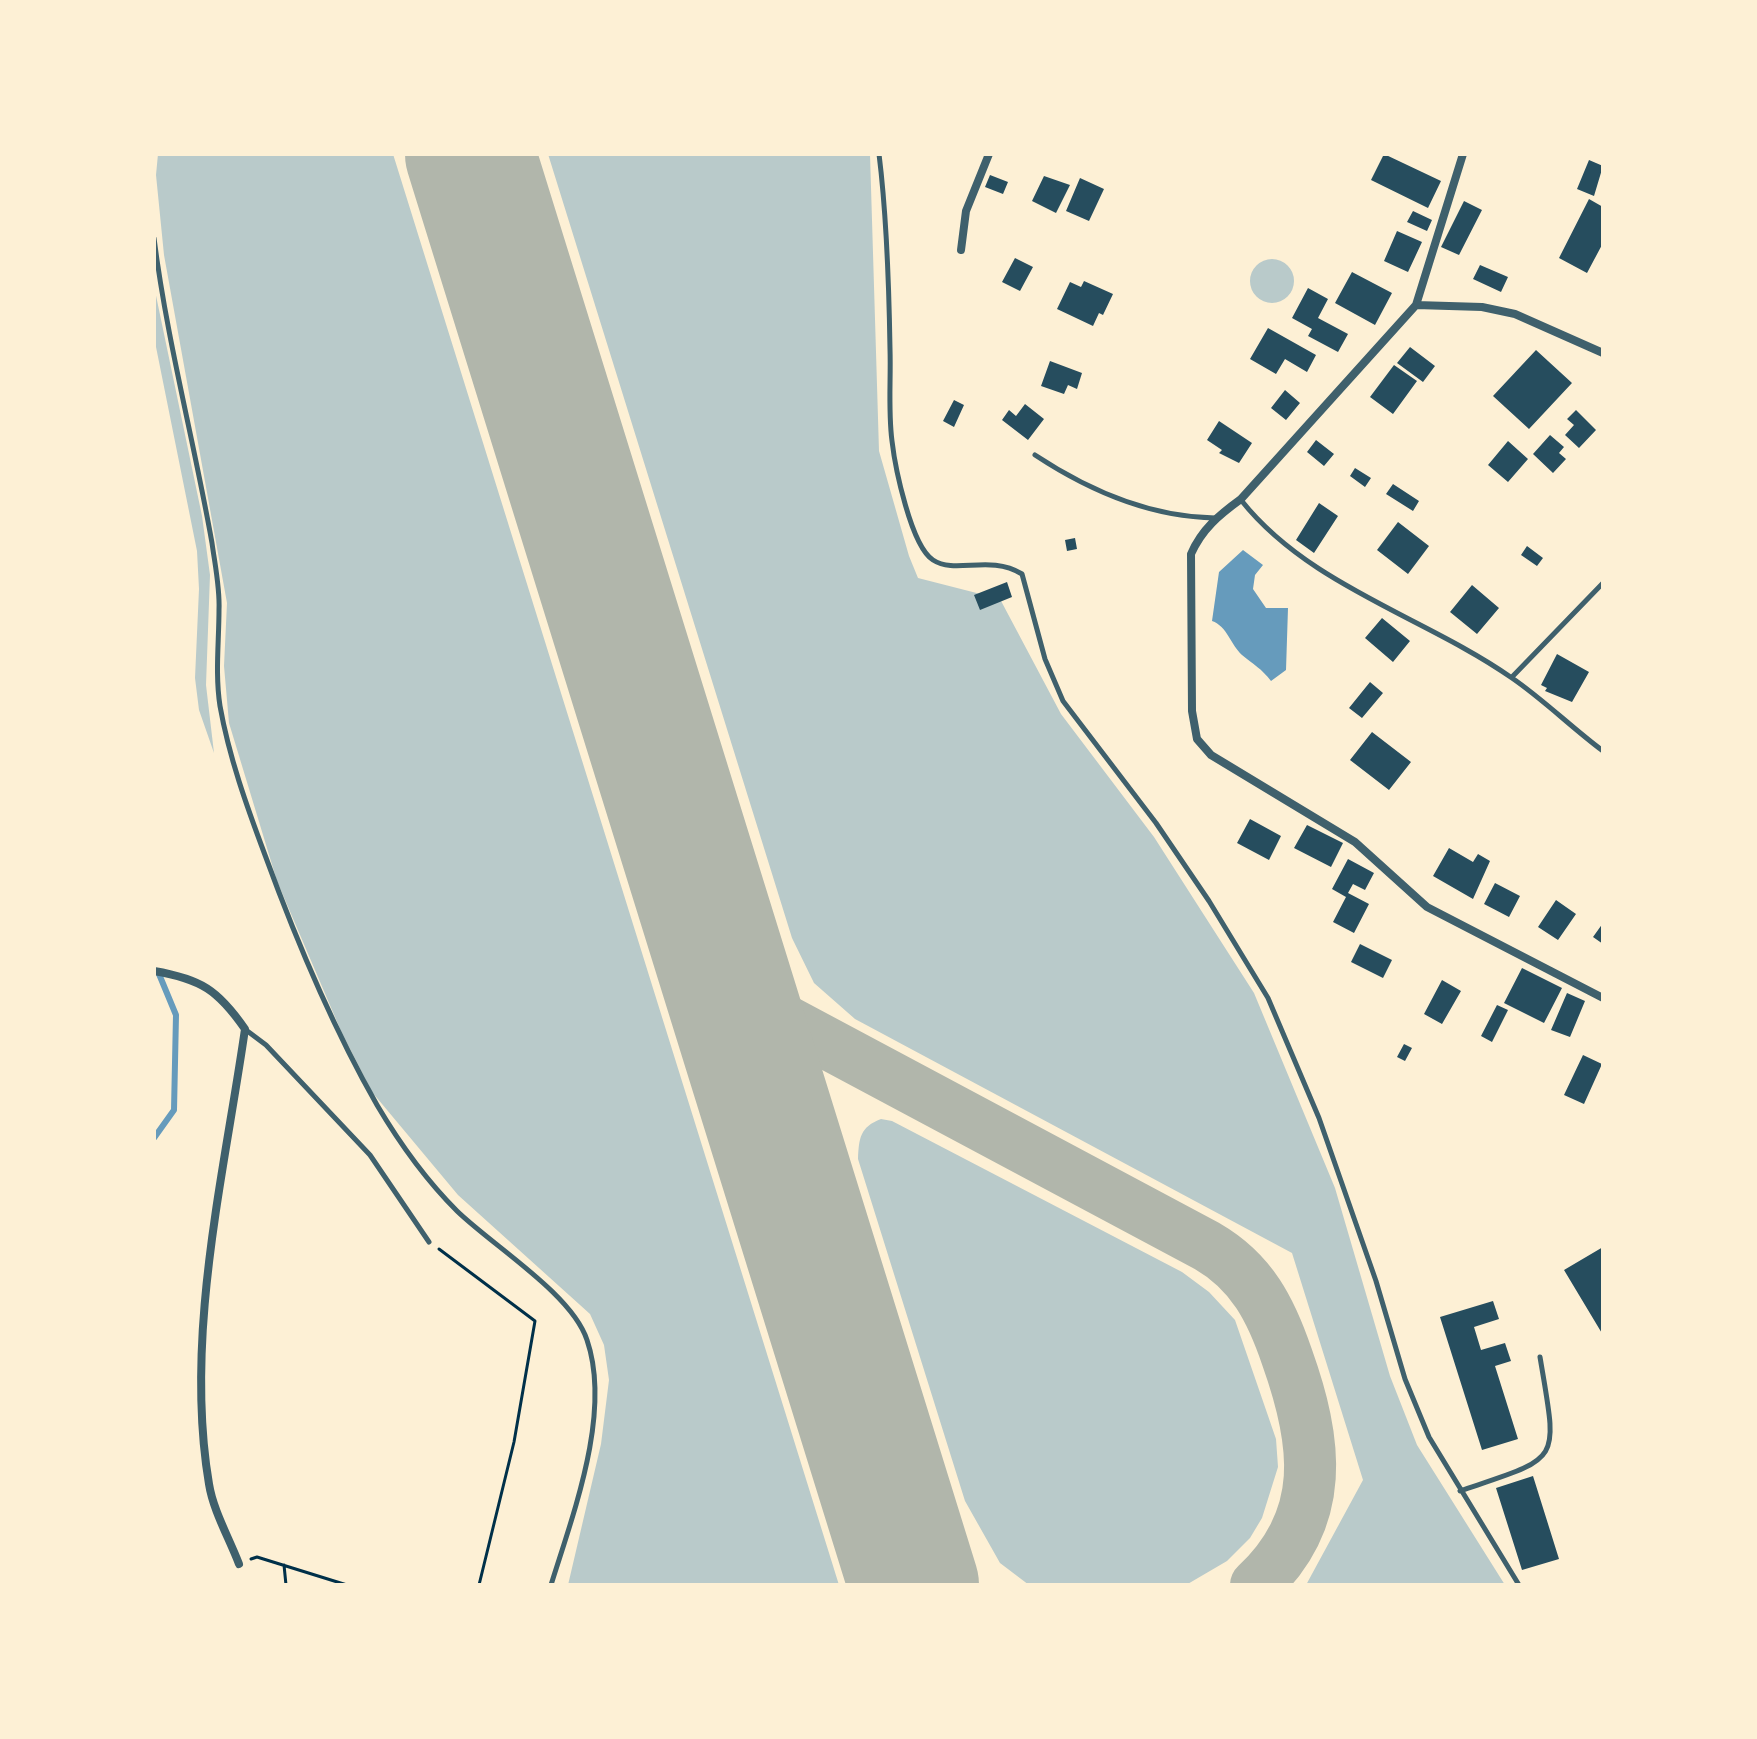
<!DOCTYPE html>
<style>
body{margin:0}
#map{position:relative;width:1757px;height:1739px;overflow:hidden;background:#fdf0d5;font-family:"IBM Plex Sans",sans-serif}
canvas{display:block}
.frame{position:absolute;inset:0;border:156px solid #fdf0d5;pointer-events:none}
</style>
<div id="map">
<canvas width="1757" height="1739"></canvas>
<div class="frame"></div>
</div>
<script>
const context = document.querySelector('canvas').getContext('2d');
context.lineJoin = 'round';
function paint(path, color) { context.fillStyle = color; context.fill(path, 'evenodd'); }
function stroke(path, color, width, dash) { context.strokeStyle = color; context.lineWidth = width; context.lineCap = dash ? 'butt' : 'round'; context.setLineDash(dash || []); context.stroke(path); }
const green = new Path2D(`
 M 158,154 L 393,154 L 839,1585 L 568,1585 L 601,1444 L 609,1380 L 604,1345 L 590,1314 L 458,1195 L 372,1092 L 341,1031 L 277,881 L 229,723 L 224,666 L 227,603 L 164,255 L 156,175 Z
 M 548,154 L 870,154 L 879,451 L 909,556 L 918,578 L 1000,599 L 1061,714 L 1154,837 L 1254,993 L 1335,1188 L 1390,1376 L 1417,1445 L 1505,1585 L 1306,1585 L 1363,1480 L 1292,1253 L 855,1019 L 814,983 L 792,938 Z
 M1250 281a22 22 0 1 1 44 0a22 22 0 1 1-44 0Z
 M 154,286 L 202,516 L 210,575 L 206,685 L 214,753 L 199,710 L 195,678 L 199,589 L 197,551 L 154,337 Z
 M 881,1119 L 892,1121 L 1182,1272 L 1209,1292 L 1235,1320 L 1276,1439 L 1278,1467 L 1262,1518 L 1250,1538 L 1227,1561 L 1186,1585 L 1029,1585 L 1000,1563 L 965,1501 L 858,1159 C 859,1138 860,1127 881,1119 Z`);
const water = new Path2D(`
 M 1243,550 L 1263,565 L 1255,575 L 1253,589 L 1266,608 L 1288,608 L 1286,670 L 1271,681 C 1262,669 1253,664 1242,655 C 1231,645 1227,626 1212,621 L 1219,572 Z`);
const stream = new Path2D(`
 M 154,1138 L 174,1110 L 176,1015 L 159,974`);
const taxiway = new Path2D(`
 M 703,904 L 729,969 L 767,1011 L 1207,1246 C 1252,1272 1271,1310 1287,1357 C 1317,1441 1328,1518 1256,1585
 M 900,1541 L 924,1585`);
const runway = new Path2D(`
 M 470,154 L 914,1585`);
const building = new Path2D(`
 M 1384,154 L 1441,181 L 1428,208 L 1371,180 Z
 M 1589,160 L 1603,166 L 1594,196 L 1577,189 Z
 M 990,175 L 1008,182 L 1003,194 L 985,187 Z
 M 1044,176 L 1070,185 L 1056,213 L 1032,201 Z
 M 1080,178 L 1104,189 L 1089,221 L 1066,211 Z
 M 1589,199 L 1603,207 L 1603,243 L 1587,273 L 1559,258 Z
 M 1464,201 L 1482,210 L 1459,255 L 1441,247 Z
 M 1413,211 L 1432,220 L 1427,231 L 1407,222 Z
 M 1397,231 L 1422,242 L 1408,272 L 1384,261 Z
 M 1015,258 L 1033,267 L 1020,291 L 1002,282 Z
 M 1480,265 L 1508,277 L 1501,292 L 1473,279 Z
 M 1352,272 L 1392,293 L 1375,325 L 1335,303 Z
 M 1084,281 L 1113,294 L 1103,315 L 1099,313 L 1093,326 L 1057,309 L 1070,282 L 1081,287 Z
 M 1308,288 L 1328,299 L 1318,318 L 1348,334 L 1338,352 L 1308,336 L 1312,329 L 1292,318 Z
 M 1268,328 L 1316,355 L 1307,372 L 1285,359 L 1276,374 L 1250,359 Z
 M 1410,347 L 1435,366 L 1423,382 L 1397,363 Z
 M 1536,350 L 1572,383 L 1529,429 L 1493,396 Z
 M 1050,361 L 1082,373 L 1077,389 L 1068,385 L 1064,394 L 1041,386 Z
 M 1394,365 L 1417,381 L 1393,414 L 1370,397 Z
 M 1285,390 L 1300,403 L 1286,420 L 1271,408 Z
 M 954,400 L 964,405 L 954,427 L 943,421 Z
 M 1025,404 L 1044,419 L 1028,440 L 1002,420 L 1009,410 L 1016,416 Z
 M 1576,410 L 1596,430 L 1579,448 L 1565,435 L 1574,425 L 1567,419 Z
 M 1219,421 L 1252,443 L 1239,463 L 1219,453 L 1222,450 L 1207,440 Z
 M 1550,435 L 1564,447 L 1559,453 L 1566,459 L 1553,473 L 1533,454 Z
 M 1316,440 L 1334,454 L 1324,466 L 1307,452 Z
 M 1508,441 L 1528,459 L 1508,482 L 1488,465 Z
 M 1355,468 L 1371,478 L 1365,487 L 1350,476 Z
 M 1393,484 L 1419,501 L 1413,511 L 1386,494 Z
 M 1319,503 L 1338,516 L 1314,553 L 1296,540 Z
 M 1398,522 L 1429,546 L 1408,574 L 1377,550 Z
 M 1075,538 L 1077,549 L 1067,551 L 1065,540 Z
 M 1527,546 L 1543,558 L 1537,566 L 1521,555 Z
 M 1007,582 L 1012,597 L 980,610 L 974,595 Z
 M 1472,585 L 1499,608 L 1477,634 L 1450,612 Z
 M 1382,618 L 1410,641 L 1393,662 L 1365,638 Z
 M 1557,654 L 1589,672 L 1572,702 L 1545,691 L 1547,688 L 1541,685 Z
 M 1370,682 L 1383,693 L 1362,718 L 1349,708 Z
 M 1372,732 L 1411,762 L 1389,790 L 1350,760 Z
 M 1250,819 L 1281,836 L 1269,860 L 1237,843 Z
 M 1307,825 L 1343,843 L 1331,867 L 1294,848 Z
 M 1449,848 L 1473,862 L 1478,854 L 1490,861 L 1473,899 L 1433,876 Z
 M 1348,859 L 1374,873 L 1365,890 L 1353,884 L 1348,893 L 1369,904 L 1354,933 L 1333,922 L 1346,897 L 1332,889 Z
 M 1495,883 L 1520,896 L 1509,917 L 1484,904 Z
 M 1556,900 L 1576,914 L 1558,940 L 1538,927 Z
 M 1603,923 L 1603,944 L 1593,937 Z
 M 1360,944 L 1392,960 L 1383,978 L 1351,962 Z
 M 1522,968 L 1562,988 L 1544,1023 L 1504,1003 Z
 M 1442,980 L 1461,991 L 1442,1024 L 1424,1014 Z
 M 1567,993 L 1585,1001 L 1570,1037 L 1551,1030 Z
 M 1497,1005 L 1508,1010 L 1492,1042 L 1481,1036 Z
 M 1404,1044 L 1412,1048 L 1405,1061 L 1397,1057 Z
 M 1583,1055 L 1602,1064 L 1584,1104 L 1564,1095 Z
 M 1603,1247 L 1603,1335 L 1564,1270 Z
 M 1493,1301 L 1499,1319 L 1474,1327 L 1481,1350 L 1505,1343 L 1511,1361 L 1495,1366 L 1518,1439 L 1482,1450 L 1440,1317 Z
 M 1533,1476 L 1559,1559 L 1522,1570 L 1496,1488 Z`);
const path = new Path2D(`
 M 439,1249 L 535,1321 L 514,1442 L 479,1585
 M 251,1559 L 257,1557 L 347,1585
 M 284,1565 L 286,1585`);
const service = new Path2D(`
 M 879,154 C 887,218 889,285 890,349 C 891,379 888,411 892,441 C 895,467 911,546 933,560 C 956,575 989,554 1022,574 L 1045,659 L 1063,701 L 1156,823 L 1209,901 L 1268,998 L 1319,1118 L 1376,1281 L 1405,1379 L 1429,1437 L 1519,1585
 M 154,238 C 167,341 194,441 212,543 C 215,565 220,588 219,610 C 219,641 215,674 220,706 C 229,757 247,807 265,855 C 296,940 332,1026 377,1105 C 400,1144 425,1179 457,1211 C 493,1246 572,1294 587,1340 C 612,1413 573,1514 551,1585
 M 1035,455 C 1088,490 1151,517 1215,518
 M 1241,500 C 1309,586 1425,617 1512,678 C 1544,700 1572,728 1603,751
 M 1512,677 L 1603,583
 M 246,1030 L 266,1045 L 370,1155 L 429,1242
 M 1460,1491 C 1563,1456 1558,1465 1540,1357`);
const minor = new Path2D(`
 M 961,250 L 966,211 L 989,154
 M 1416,305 L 1463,154
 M 1603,353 L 1515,314 L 1482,307 L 1416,305 L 1241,499 C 1219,515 1202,529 1191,554 L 1192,711 L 1197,739 L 1211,755 L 1355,842 L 1427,907 L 1603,998
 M 154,971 C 201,979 218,990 245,1029 C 224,1175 184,1337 209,1484 C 213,1510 229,1538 239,1564`);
paint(green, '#b9caca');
paint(water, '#669bbc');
stroke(stream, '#669bbc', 6);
stroke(taxiway, '#b1b6ab', 52);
stroke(runway, '#b1b6ab', 130);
paint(building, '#264d5e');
stroke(path, '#003049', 3);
stroke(service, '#3f606c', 5);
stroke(minor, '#3f606c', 8);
</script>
